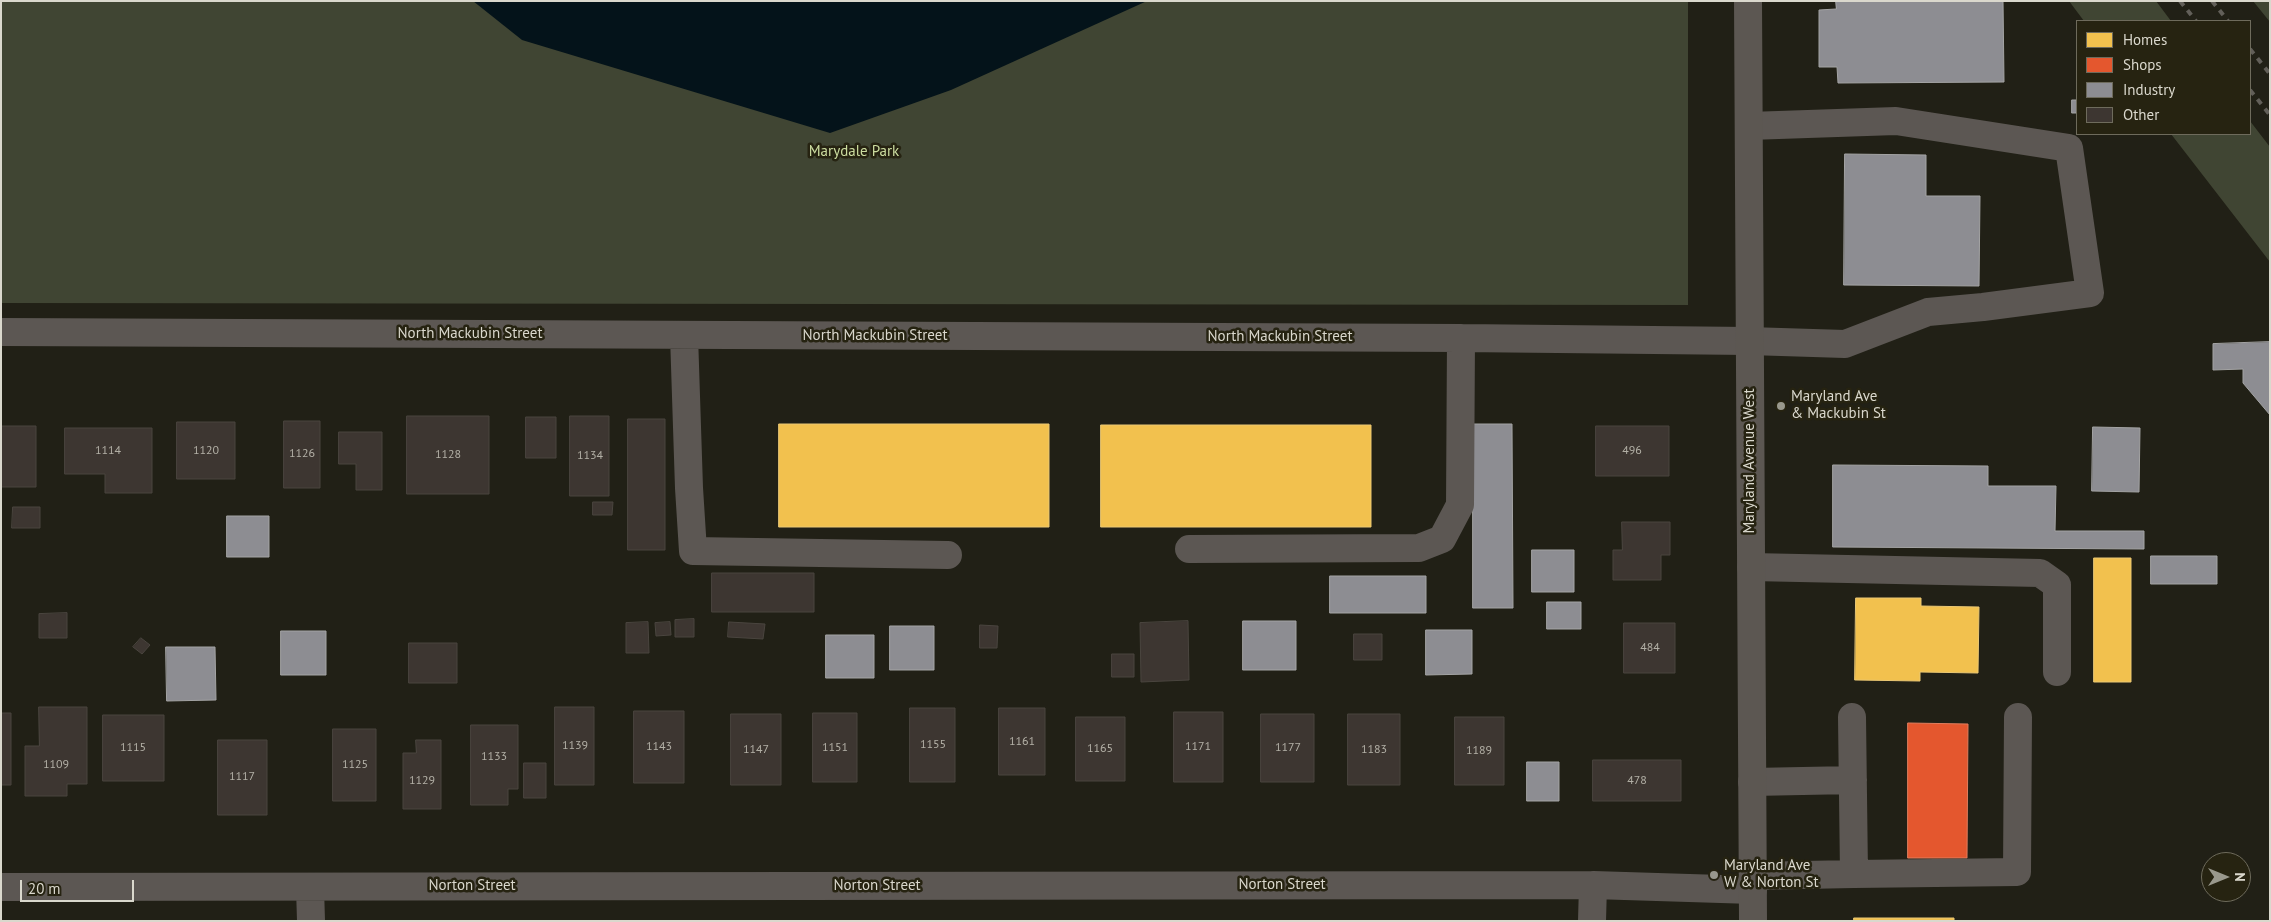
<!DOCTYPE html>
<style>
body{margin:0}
#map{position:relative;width:2271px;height:922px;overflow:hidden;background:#212016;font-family:"PT Sans",sans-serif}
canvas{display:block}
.frame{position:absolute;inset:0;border:2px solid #dad8cd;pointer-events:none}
.legend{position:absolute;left:2076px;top:20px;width:175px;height:115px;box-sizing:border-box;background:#262311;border:1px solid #6e6b5c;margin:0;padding:6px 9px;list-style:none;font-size:15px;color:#dad8cd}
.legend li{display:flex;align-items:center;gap:10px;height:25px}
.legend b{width:25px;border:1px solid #6e6b5c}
.north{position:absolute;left:2201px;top:852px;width:50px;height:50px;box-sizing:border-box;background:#262311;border:1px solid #6e6b5c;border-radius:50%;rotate:90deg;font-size:14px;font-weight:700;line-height:20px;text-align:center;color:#dad8cd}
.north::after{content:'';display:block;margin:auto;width:18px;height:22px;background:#99988d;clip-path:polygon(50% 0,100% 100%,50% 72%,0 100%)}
.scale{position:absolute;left:20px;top:880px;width:114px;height:22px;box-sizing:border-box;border:2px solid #dad8cd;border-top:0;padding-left:6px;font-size:15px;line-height:18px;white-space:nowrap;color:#dad8cd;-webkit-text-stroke:4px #262311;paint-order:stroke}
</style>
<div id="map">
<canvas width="2271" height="922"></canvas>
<div class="frame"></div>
<ul class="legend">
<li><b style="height:14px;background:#f2c14e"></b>Homes</li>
<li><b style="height:14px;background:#e4572e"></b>Shops</li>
<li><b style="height:14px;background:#8d8d92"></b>Industry</li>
<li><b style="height:14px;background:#3d3631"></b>Other</li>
</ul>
<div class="north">N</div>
<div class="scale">20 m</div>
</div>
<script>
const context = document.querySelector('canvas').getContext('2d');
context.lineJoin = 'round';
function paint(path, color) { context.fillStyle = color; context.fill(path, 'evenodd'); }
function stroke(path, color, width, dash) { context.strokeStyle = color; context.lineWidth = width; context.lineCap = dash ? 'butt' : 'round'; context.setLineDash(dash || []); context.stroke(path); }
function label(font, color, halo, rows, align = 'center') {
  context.font = font + ' "PT Sans",sans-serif'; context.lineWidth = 5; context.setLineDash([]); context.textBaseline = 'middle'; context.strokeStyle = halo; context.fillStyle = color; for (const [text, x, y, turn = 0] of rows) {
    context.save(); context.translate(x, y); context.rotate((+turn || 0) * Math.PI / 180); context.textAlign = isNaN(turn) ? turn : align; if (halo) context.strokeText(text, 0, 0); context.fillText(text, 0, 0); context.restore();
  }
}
const green = new Path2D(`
 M 1,1 L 1688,1 L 1688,305 L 1,303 Z
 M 2069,1 L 2156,1 L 2171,21 L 2084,21 Z
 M 2253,1 L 2270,1 L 2270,22 Z
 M 2250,121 L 2270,147 L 2270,262 L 2171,134 L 2250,134 Z`);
const water = new Path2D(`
 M 473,1 L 1147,1 L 951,90 L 830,133 L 522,40 Z`);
const homes = new Path2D(`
 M 779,424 L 1049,424 L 1049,527 L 779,527 Z
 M 1101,425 L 1371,425 L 1371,527 L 1101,527 Z
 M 2094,558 L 2131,558 L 2131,682 L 2094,682 Z
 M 1856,598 L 1921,598 L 1921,606 L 1979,607 L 1978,673 L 1920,672 L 1920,681 L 1855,680 Z
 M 1854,918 L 1954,918 L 1954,921 L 1854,921 Z`);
const shops = new Path2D(`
 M 1908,723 L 1968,724 L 1967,858 L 1908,858 Z`);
const industry = new Path2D(`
 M 1836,1 L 2003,1 L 2004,82 L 1838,83 L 1837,67 L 1819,67 L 1819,10 L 1836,9 Z
 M 2072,100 L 2077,100 L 2077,113 L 2072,113 Z
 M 1845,154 L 1926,155 L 1926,196 L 1980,196 L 1979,286 L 1844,285 Z
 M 2270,342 L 2270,415 L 2243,383 L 2243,369 L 2213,370 L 2213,344 Z
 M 1473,424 L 1512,424 L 1513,608 L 1473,608 Z
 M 2093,427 L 2140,428 L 2139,492 L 2092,491 Z
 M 1833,465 L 1988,466 L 1988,486 L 2056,486 L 2055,531 L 2144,531 L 2144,549 L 1833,547 Z
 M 227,516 L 269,516 L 269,557 L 227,557 Z
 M 1532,550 L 1574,550 L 1574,592 L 1532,592 Z
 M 2151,556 L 2217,556 L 2217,584 L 2151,584 Z
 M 1330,576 L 1426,576 L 1426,613 L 1330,613 Z
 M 1547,602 L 1581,602 L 1581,629 L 1547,629 Z
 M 1243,621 L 1296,621 L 1296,670 L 1243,670 Z
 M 890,626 L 934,626 L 934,670 L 890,670 Z
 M 1426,630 L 1472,630 L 1472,674 L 1426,675 Z
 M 281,631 L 326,631 L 326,675 L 281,675 Z
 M 826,635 L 874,635 L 874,678 L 826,678 Z
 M 166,647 L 215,647 L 216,700 L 167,701 Z
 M 1527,762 L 1559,762 L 1559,801 L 1527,801 Z`);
const building = new Path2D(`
 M 407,416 L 489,416 L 489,494 L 407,494 Z
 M 570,416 L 609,416 L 609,496 L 570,496 Z
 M 526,417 L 556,417 L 556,458 L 526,458 Z
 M 628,419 L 665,419 L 665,550 L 628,550 Z
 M 284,421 L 320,421 L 320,488 L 284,488 Z
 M 177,422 L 235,422 L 235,479 L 177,479 Z
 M 1,426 L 36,426 L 36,487 L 1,487 Z
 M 1596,426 L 1669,426 L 1669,476 L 1596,476 Z
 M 65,428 L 152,428 L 152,493 L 105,493 L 105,474 L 65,474 Z
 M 339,432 L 382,432 L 382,490 L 356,490 L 356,464 L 339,464 Z
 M 593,502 L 613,502 L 612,515 L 593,515 Z
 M 13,507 L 40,507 L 40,528 L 12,528 Z
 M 1622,522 L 1670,522 L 1670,555 L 1661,555 L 1661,580 L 1613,580 L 1613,550 L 1622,550 Z
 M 712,573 L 814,573 L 814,612 L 712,612 Z
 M 67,613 L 67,638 L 39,638 L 39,614 Z
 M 694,619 L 694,637 L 675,637 L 675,620 Z
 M 1188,621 L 1189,680 L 1141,682 L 1140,623 Z
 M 648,622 L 649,653 L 626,653 L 626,623 Z
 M 670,622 L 671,635 L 656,636 L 655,623 Z
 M 729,622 L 765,624 L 763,639 L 728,637 Z
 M 1624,623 L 1675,623 L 1675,673 L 1624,673 Z
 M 980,625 L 998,626 L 997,648 L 980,648 Z
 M 1354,634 L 1382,634 L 1382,660 L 1354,660 Z
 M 141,638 L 150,645 L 142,654 L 133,647 Z
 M 409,643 L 457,643 L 457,683 L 409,683 Z
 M 1112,654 L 1134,654 L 1134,677 L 1112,677 Z
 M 39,707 L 87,707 L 87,784 L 67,784 L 67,796 L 25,796 L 25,746 L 39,746 Z
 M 555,707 L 594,707 L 594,785 L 555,785 Z
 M 910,708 L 955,708 L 955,782 L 910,782 Z
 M 999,708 L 1045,708 L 1045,775 L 999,775 Z
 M 634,711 L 684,711 L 684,783 L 634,783 Z
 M 1174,712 L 1223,712 L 1223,782 L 1174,782 Z
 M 1,713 L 11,713 L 11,785 L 1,785 Z
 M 813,713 L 857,713 L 857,782 L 813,782 Z
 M 731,714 L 781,714 L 781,785 L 731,785 Z
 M 1261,714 L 1314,714 L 1314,782 L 1261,782 Z
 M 1348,714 L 1400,714 L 1400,785 L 1348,785 Z
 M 103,715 L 164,715 L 164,781 L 103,781 Z
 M 1076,717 L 1125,717 L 1125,781 L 1076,781 Z
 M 1455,717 L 1504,717 L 1504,785 L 1455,785 Z
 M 471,725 L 518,725 L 518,789 L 508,789 L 508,805 L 471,805 Z
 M 333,729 L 376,729 L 376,801 L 333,801 Z
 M 218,740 L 267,740 L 267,815 L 218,815 Z
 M 416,740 L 441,740 L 441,809 L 403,809 L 403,753 L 416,753 Z
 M 1593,760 L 1681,760 L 1681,801 L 1593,801 Z
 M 524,763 L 546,763 L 546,798 L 524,798 Z`);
const minor = new Path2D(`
 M 1,332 L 1461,338 L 1749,341 L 1845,344 L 1928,312 L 1983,307 L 2090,293 L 2069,148 L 1896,121 L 1749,126
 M 684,335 L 689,488 L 693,551 L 948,555
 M 1189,549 L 1419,548 L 1442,539 L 1460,505 L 1461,338
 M 1751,567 L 2040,573 L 2057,585 L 2057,672
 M 1852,717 L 1854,874 L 2017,872 L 2018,717
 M 1752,782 L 1853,780
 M 1753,876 L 1854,874
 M 1,887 L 1593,885 L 1753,890
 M 310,887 L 311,921
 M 1592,921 L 1593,885`);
const major = new Path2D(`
 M 1748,1 L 1753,921`);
const rail = new Path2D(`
 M 2180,1 L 2196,21
 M 2212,1 L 2228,21
 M 2250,49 L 2270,74
 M 2250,90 L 2270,115`);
const markers = [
 [1781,406,5,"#99988d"],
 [1714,875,5,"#99988d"]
];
const numberNames = [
 ["1114",108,451],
 ["1120",206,451],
 ["496",1632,451],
 ["1126",302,454],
 ["1128",448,455],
 ["1134",590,456],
 ["484",1650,648],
 ["1161",1022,742],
 ["1155",933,745],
 ["1139",575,746],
 ["1143",659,747],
 ["1171",1198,747],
 ["1115",133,748],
 ["1151",835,748],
 ["1177",1288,748],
 ["1165",1100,749],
 ["1147",756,750],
 ["1183",1374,750],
 ["1189",1479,751],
 ["1133",494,757],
 ["1109",56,765],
 ["1125",355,765],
 ["1117",242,777],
 ["1129",422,781],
 ["478",1637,781]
];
const parkNames = [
 ["Marydale Park",854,152]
];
const streetNames = [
 ["North Mackubin Street",470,334],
 ["North Mackubin Street",875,336],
 ["North Mackubin Street",1280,337],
 ["Maryland Avenue West",1750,461,-90],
 ["Norton Street",1282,885],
 ["Norton Street",472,886],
 ["Norton Street",877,886]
];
const poiNames = [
 ["Maryland Ave",1791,397],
 ["& Mackubin St",1791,414],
 ["Maryland Ave",1724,866],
 ["W & Norton St",1724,883]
];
paint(green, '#404533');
paint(water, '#04131a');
paint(homes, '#f2c14e');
stroke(homes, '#ebc874', 1);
paint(shops, '#e4572e');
stroke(shops, '#e17e5e', 1);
paint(industry, '#8d8d92');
stroke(industry, '#a4a4a4', 1);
paint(building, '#3d3631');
stroke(building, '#4a453f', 1);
stroke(minor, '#5c5753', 28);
stroke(major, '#5c5752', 28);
stroke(rail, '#625f59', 4, [6, 6]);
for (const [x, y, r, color] of markers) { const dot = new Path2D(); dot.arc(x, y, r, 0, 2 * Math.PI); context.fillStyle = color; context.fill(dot); stroke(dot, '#262311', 2); }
label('12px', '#b3b0a6', null, numberNames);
label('15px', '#ccdda0', '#262311', parkNames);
label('15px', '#dad8cd', '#262311', streetNames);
label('15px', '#dad8cd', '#262311', poiNames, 'left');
</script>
